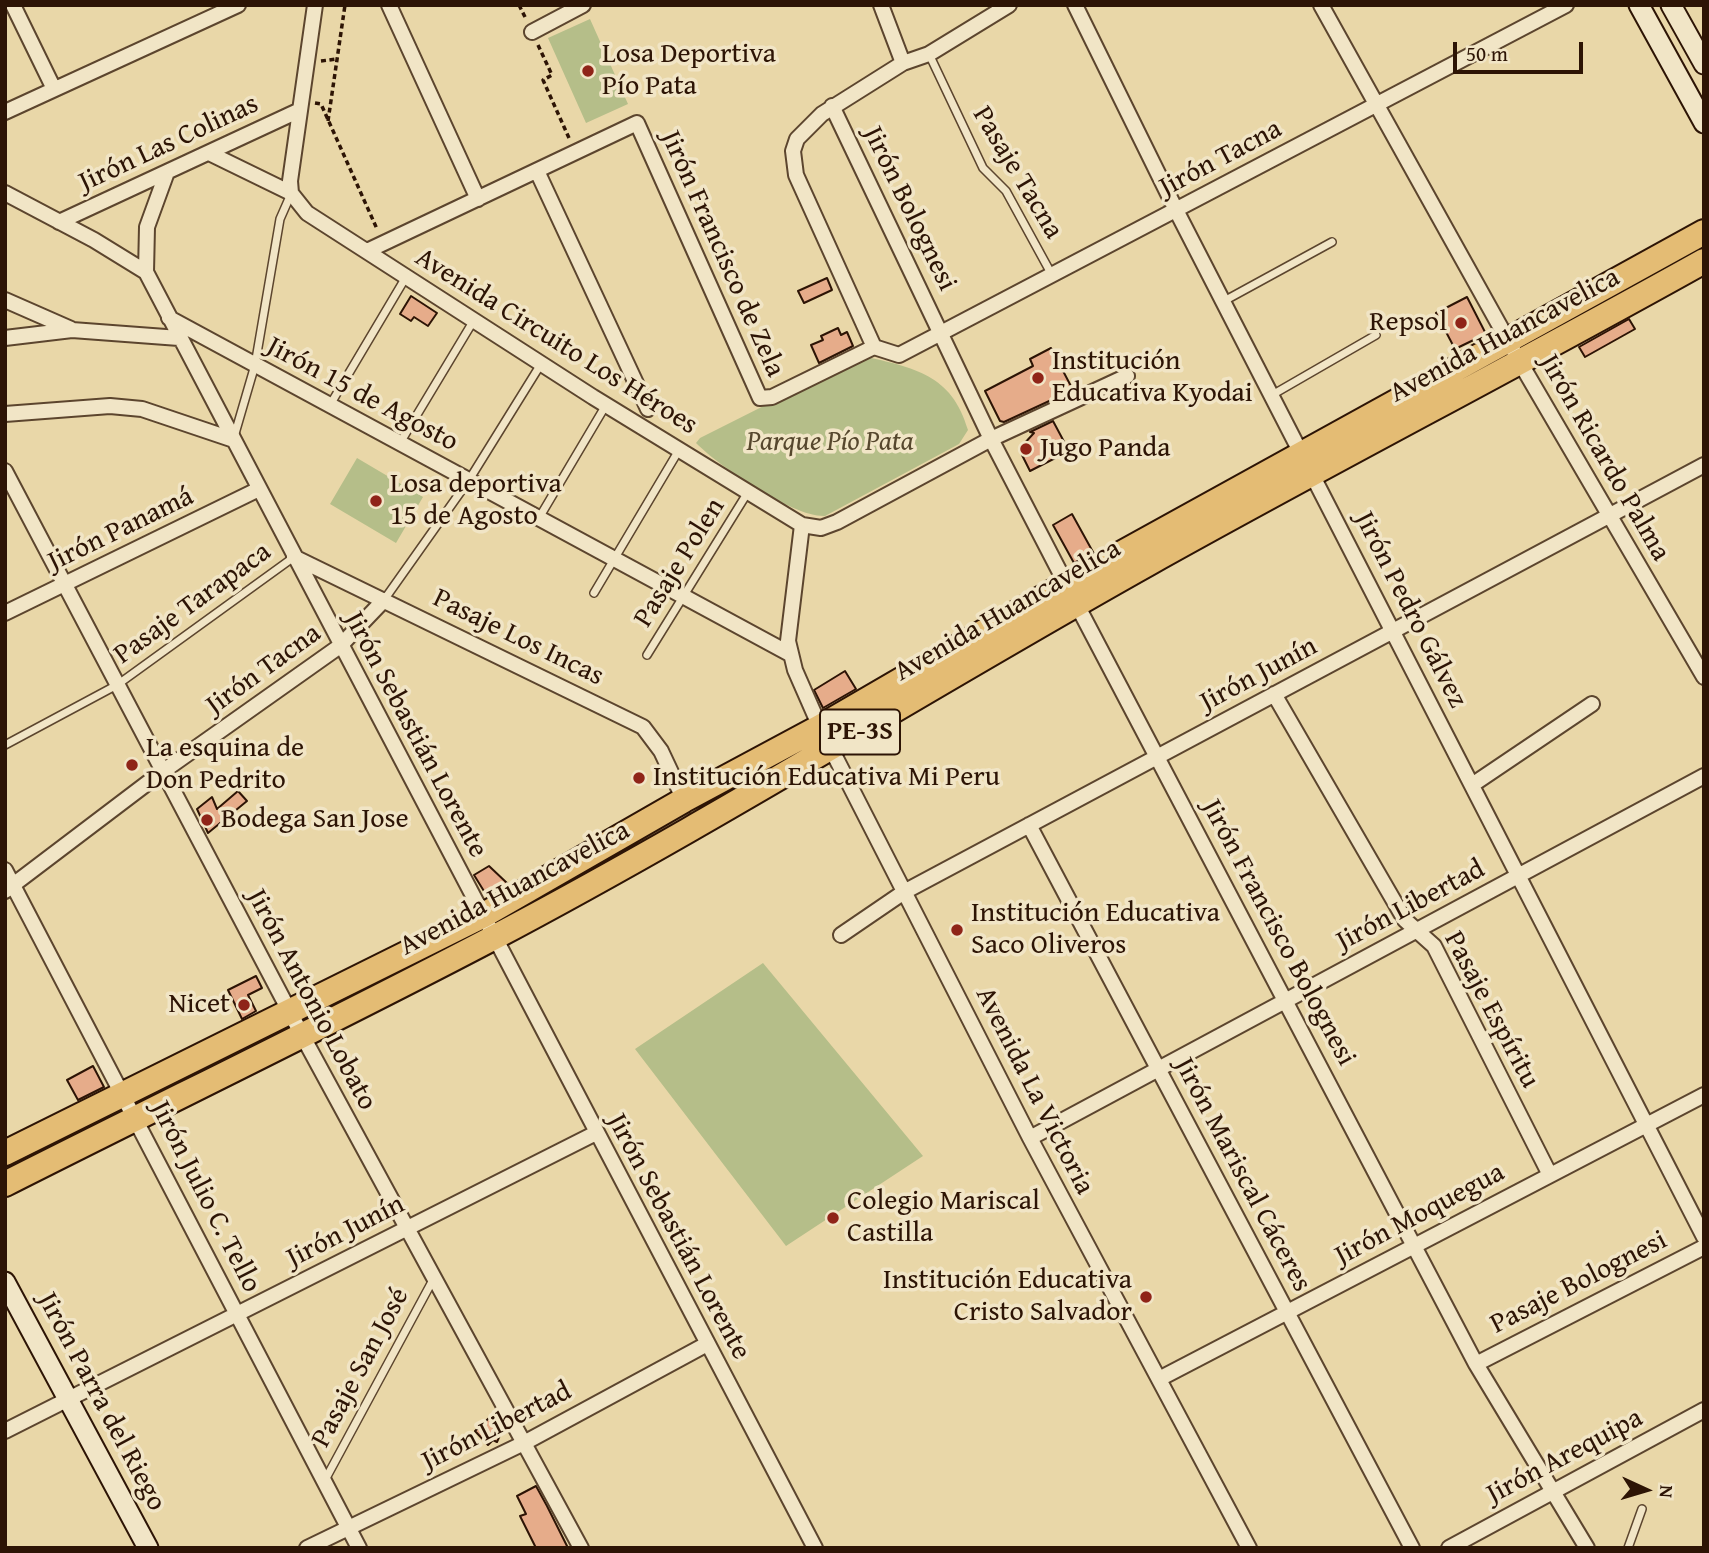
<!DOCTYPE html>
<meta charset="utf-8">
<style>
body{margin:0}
#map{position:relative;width:1709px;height:1553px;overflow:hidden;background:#e9d7a8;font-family:"Gentium Book Plus",serif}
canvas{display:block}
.frame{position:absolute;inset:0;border:7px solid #2d1405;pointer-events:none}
.north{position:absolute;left:1611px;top:1455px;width:70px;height:70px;-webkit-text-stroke:5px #f1e5c6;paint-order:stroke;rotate:94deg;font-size:19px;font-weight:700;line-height:28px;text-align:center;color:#2d1405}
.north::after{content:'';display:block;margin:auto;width:24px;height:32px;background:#2d1405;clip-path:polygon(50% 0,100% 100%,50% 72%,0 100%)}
.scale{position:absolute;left:1453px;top:42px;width:130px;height:32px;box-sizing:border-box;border:4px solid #2d1405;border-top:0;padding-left:9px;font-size:21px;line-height:24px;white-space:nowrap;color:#2d1405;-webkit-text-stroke:5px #f1e5c6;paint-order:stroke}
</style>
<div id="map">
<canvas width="1709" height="1553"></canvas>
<div class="frame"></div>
<div class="north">N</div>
<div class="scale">50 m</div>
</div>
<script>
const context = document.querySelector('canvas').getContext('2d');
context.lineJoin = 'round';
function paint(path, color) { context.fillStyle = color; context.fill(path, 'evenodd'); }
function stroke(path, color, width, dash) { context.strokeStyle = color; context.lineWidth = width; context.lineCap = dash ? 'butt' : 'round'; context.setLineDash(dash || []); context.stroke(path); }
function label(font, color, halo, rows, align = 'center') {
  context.font = font + ' "Gentium Book Plus",serif'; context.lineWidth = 7; context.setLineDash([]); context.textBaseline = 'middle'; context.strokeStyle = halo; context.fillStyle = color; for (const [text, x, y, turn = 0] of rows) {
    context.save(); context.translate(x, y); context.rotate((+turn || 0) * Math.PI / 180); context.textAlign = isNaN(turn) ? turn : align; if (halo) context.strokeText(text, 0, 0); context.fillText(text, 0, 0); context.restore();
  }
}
const green = new Path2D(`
 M 590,19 L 628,104 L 586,123 L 548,38 Z
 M 863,356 C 914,368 952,374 968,430 L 959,444 L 825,516 C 792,517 719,466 696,443 L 700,438 Z
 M 357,458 L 423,497 L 396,543 L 330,504 Z
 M 763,963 L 923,1156 L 786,1246 L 635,1049 Z`);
const building = new Path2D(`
 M 827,278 L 832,290 L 804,303 L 798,291 Z
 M 411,296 L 437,313 L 428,326 L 414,317 L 411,321 L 400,314 Z
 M 1467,297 L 1486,334 L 1455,349 L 1436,313 Z
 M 1629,319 L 1635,329 L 1585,357 L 1579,347 Z
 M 838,328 L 841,335 L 847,332 L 853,346 L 819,363 L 811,345 L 823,340 L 821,336 Z
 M 1051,348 L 1073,390 L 1004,422 L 1000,421 L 985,391 L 1033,366 L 1030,359 Z
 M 1053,421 L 1069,451 L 1030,471 L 1021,453 L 1022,446 L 1034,433 L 1030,432 Z
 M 1072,514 L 1093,552 L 1074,563 L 1053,525 Z
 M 845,671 L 856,689 L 823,708 L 814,690 Z
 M 238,791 L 247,801 L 208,833 L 197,809 L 212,797 L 217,809 Z
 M 489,866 L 508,884 L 487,896 L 474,875 Z
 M 256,976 L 262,988 L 248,995 L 256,1011 L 242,1019 L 228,990 Z
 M 93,1066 L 104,1087 L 78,1100 L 67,1080 Z
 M 489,1418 L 496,1418 L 503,1428 L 497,1442 L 493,1440 L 488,1445 L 475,1431 Z
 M 536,1486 L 547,1506 L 568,1548 L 536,1548 L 520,1516 L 526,1514 L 517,1496 Z`);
const path = new Path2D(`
 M 519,5 L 526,19
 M 538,45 L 552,75 L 543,80 L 569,138
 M 321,61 L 337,59
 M 315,103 L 321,104 L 377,229
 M 328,121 L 345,5`);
const lane = new Path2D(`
 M 929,54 L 983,168 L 1006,191 L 1052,275
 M 1224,301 L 1332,242
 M 1272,395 L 1376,335
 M 330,405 L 406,277
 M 234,437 L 255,365 L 280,219 L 291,194
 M 400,443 L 474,320
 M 539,518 L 606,405
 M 594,593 L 679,450
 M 384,600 L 469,480 L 541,364
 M 647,655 L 748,492
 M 5,745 L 117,685 L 294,557
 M 325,1480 L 434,1278
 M 1628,1548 L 1642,1509`);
const street = new Path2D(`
 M 13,5 L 54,89
 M 315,5 L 290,181 L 291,193 L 307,213 L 593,397 L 802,525 L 821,528 L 837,522 L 991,439 L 1127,376
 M 389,5 L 478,199
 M 881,5 L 903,63
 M 1009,5 L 929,54 L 903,63 L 822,114 L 797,139 L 793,151 L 796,175 L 874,347 L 899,355 L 1566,5
 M 1075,5 L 1176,210 L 1704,1237
 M 1321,5 L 1521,364 L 1704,677
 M 532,32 L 583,5
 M 832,106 L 991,439 L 1066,584 L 1476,1364 L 1587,1548
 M 5,112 L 238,5
 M 209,153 L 291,193
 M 537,171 L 648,409
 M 5,193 L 94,240 L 146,272 L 815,1548
 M 59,222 L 300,110
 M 367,251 L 637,123 L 760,398 L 772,397 L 874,347
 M 146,272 L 147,227 L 167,172
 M 5,300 L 71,329
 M 169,318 L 790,654
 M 5,338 L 72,330 L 179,338
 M 5,414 L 110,406 L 142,409 L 234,440
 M 5,471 L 302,1035 L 581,1548
 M 802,525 L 788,641 L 795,670 L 820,727 L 1030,1138 L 1249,1548
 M 294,557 L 643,727 L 661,751 L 684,800
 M 5,613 L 259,489
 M 1274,694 L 1405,920 L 1434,946 L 1550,1175
 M 1472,785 L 1592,704
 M 1029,825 L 1412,1548
 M 5,870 L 359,1548
 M 5,891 L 162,772 L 340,646 L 384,600
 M 841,935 L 904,892 L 1704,465
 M 1030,1138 L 1704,776
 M 1476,1364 L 1704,1247
 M 1159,1379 L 1704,1095
 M 5,1431 L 596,1133
 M 307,1548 L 524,1443 L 707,1344
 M 1449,1548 L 1704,1410`);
const secondary = new Path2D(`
 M 1639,5 L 1704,123
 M 1671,5 L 1704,64
 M 5,1282 L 148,1548`);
const highway = new Path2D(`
 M 5,1153 L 482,916 L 684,800 L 820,727 L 1066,584 L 1704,232
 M 5,1184 C 167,1102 331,1023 491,939 C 715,821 929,686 1149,563 C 1333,460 1520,364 1704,261`);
const markers = [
 [588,71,7,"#8f2418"],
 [1461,323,7,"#8f2418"],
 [1038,378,7,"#8f2418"],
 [1026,449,7,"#8f2418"],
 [376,501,7,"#8f2418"],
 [132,765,7,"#8f2418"],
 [639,778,7,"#8f2418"],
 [207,820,7,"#8f2418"],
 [957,930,7,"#8f2418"],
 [244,1005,7,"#8f2418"],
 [833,1218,7,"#8f2418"],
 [1146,1297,7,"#8f2418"]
];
const shields = [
 [860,732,80]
];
const shieldNames = [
 ["PE-3S",860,732]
];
const poiNames = [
 ["Losa Deportiva",602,55],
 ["Pío Pata",602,87],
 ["Repsol",1447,323,"right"],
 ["Institución",1052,362],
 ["Educativa Kyodai",1052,394],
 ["Jugo Panda",1040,449],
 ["Losa deportiva",390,485],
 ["15 de Agosto",390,517],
 ["La esquina de",146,749],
 ["Don Pedrito",146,781],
 ["Institución Educativa Mi Peru",653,778],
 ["Bodega San Jose",221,820],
 ["Institución Educativa",971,914],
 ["Saco Oliveros",971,946],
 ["Nicet",230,1005,"right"],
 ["Colegio Mariscal",847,1202],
 ["Castilla",847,1234],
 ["Institución Educativa",1132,1281,"right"],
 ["Cristo Salvador",1132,1313,"right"]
];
const streetNames = [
 ["Jirón Las Colinas",169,144,-25],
 ["Jirón Tacna",1221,159,-28],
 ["Pasaje Tacna",1017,173,59],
 ["Jirón Bolognesi",909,209,64],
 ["Jirón Francisco de Zela",722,254,66],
 ["Avenida Huancavelica",1505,336,-28],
 ["Avenida Circuito Los Héroes",556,342,32],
 ["Jirón 15 de Agosto",362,395,28],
 ["Jirón Ricardo Palma",1604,458,60],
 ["Jirón Panamá",121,530,-26],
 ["Pasaje Polen",680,563,-58],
 ["Pasaje Tarapaca",193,604,-36],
 ["Jirón Pedro Gálvez",1410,610,63],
 ["Avenida Huancavelica",1008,611,-30],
 ["Pasaje Los Incas",518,638,26],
 ["Jirón Tacna",264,670,-36],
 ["Jirón Junín",1259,675,-28],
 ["Jirón Sebastián Lorente",415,735,62],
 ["Avenida Huancavelica",515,889,-28],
 ["Jirón Libertad",1411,906,-28],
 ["Jirón Francisco Bolognesi",1278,933,62],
 ["Jirón Antonio Lobato",311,1000,62],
 ["Pasaje Espíritu",1491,1010,62],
 ["Avenida La Victoria",1034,1091,63],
 ["Jirón Mariscal Cáceres",1242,1175,62],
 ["Jirón Julio C. Tello",205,1197,63],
 ["Jirón Moquegua",1420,1215,-28],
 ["Jirón Junín",346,1232,-27],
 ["Jirón Sebastián Lorente",678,1237,62],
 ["Pasaje Bolognesi",1579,1283,-27],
 ["Pasaje San José",361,1368,-62],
 ["Jirón Parra del Riego",101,1402,62],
 ["Jirón Libertad",497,1427,-27],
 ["Jirón Arequipa",1565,1457,-28]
];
const parkNames = [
 ["Parque Pío Pata",830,443]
];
paint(green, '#b5be89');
paint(building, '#e6ac8a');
stroke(building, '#2d1405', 2);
stroke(lane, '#5c452e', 10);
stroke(street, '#5c452e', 18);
stroke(secondary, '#2d1405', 23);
stroke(highway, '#2d1405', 28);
stroke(path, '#2d1405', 3.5, [5, 3.5]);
stroke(lane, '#f1e5c6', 7);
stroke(street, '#f1e5c6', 14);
stroke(secondary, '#f1e5c6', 19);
stroke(highway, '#e4bc74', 24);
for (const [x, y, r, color] of markers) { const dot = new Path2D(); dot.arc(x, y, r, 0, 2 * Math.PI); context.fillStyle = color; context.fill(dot); stroke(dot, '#f1e5c6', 2.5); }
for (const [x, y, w] of shields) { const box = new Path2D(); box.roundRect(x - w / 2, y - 22.5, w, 45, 5); context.fillStyle = '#f1e5c6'; context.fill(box); stroke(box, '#2d1405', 2); }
label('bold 26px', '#2d1405', null, shieldNames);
label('28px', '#2d1405', '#f1e5c6', poiNames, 'left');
label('28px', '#2d1405', '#f1e5c6', streetNames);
label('italic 28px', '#56472d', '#f1e5c6', parkNames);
</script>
